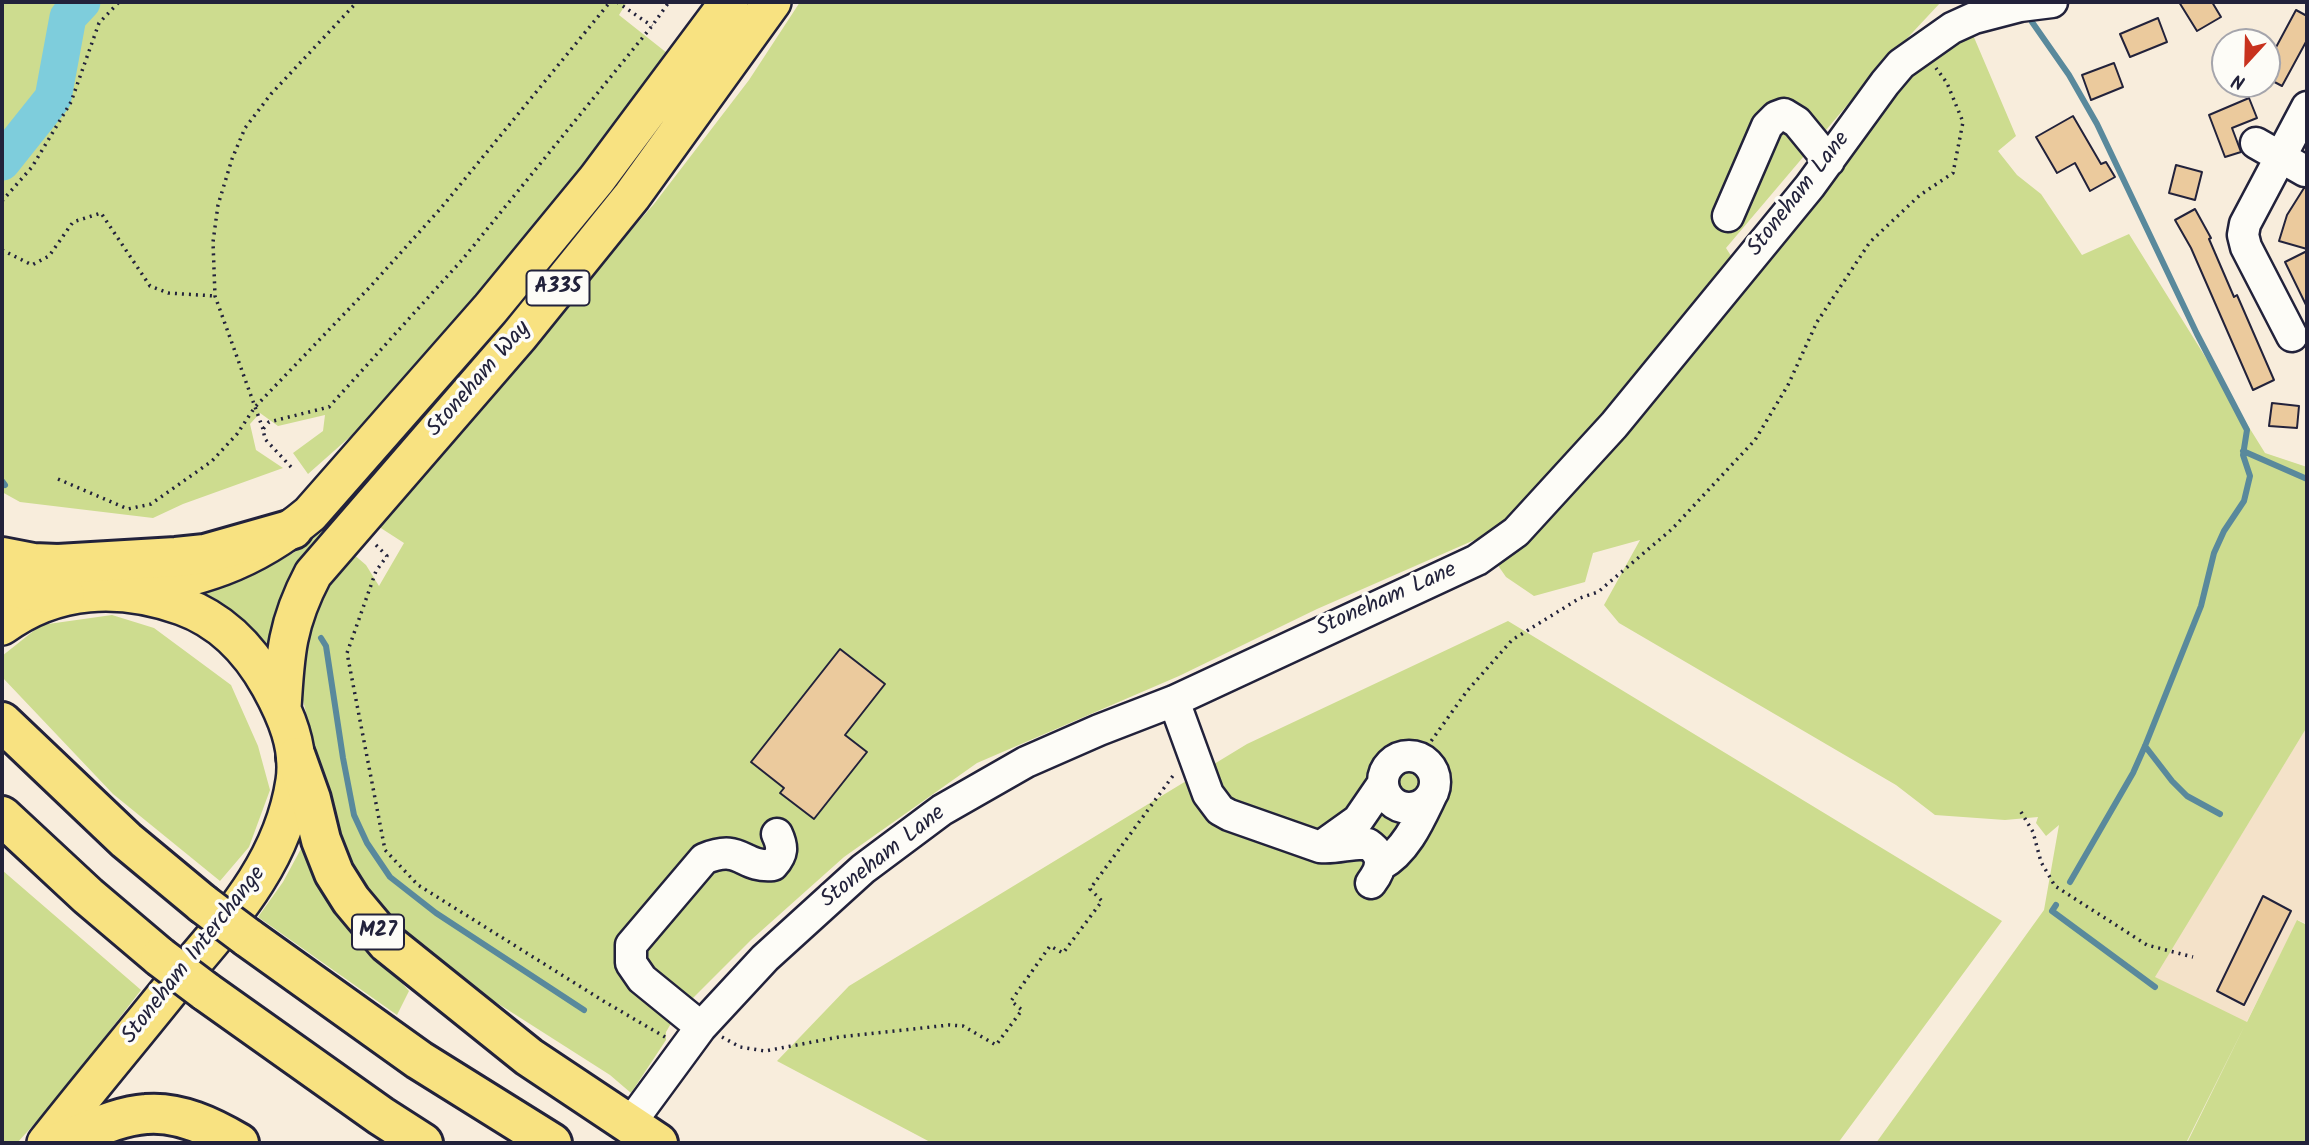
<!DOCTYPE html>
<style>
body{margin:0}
#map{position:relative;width:2309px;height:1145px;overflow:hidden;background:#f8eddc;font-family:Kalam,sans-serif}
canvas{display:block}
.frame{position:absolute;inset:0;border:4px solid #22223b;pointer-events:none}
.north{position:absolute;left:2211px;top:28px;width:70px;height:70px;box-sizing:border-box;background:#fdfcf7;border:2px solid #a5a5ac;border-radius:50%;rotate:202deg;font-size:19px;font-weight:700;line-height:28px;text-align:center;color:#22223b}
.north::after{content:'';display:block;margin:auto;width:24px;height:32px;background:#c8321e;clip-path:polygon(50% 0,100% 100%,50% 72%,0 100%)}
</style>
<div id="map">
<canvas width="2309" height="1145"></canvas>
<div class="frame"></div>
<div class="north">N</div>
</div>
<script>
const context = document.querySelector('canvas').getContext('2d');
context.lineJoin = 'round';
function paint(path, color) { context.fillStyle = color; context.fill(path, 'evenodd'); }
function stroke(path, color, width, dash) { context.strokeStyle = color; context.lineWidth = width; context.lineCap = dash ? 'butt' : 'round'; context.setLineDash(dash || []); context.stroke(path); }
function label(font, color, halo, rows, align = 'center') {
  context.font = font + ' Kalam,sans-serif'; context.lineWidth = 7; context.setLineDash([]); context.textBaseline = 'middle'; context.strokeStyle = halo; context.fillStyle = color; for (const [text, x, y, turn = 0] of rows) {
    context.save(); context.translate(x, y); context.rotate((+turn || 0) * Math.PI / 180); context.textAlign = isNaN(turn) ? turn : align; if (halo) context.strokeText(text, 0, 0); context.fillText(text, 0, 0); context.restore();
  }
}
const built = new Path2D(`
 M 2307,727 L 2307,924 L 2298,920 L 2246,1023 L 2154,977 Z`);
const green = new Path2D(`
 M 2,2 L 627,2 L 619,15 L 667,53 L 661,68 L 495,278 L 378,412 L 308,474 L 293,453 L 323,431 L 325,415 L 278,426 L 260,413 L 250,424 L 256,450 L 283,468 L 183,504 L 153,518 L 20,502 L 2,492 Z
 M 800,2 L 1941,2 L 1871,77 L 1726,248 L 1747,281 L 1901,75 L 1973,35 L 2016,136 L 1998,151 L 2017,175 L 2041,194 L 2082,255 L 2129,234 L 2265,453 L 2307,467 L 2307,727 L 2155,977 L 2247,1022 L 2297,920 L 2307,925 L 2307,1143 L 2187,1143 L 2245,1025 L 2186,1143 L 1876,1143 L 2044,910 L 2059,825 L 2046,836 L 2036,823 L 2038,817 L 2005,820 L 1935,815 L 1896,785 L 1619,623 L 1604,605 L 1640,540 L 1593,553 L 1585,582 L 1534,596 L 1506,577 L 1479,538 L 1317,609 L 1179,676 L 977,763 L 844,857 L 751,940 L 676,1015 L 666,1032 L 666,1040 L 631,1093 L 610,1075 L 428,959 L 390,921 L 353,877 L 331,817 L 303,700 L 302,675 L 304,640 L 314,608 L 329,581 L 352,553 L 366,565 L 379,586 L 404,543 L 373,523 L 654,204 L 749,80 Z
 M 328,523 L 333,528 L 272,648 L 268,648 C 248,624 225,607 198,591 C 235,581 278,567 308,542 C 315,537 321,529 328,523 Z
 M 112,615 L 154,628 L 231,685 L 258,746 L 270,790 L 249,847 L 220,881 L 113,794 L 2,677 L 2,656 L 41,625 Z
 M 1508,621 L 2002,921 L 1838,1143 L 932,1143 L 777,1061 L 849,986 L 1247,744 Z
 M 303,845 L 340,914 L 409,991 L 397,1015 L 258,917 L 283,882 Z
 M 2,870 L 141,990 L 58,1098 L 17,1143 L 2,1143 Z`);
const stream = new Path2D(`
 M 2032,22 L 2069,75 L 2097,124 L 2197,334 L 2247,430 L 2243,455 L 2250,476 L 2244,501 L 2224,531 L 2214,553 L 2201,606 L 2145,746 L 2133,773 L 2070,882
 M 2243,451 L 2307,479
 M 2,481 L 5,485
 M 321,638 L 326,646 L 343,758 L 354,815 L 367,843 L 390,877 L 436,913 L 584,1010
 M 2145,746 L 2172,781 L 2187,796 L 2220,814
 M 2056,905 L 2052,911 L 2155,987`);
const river = new Path2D(`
 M 2,162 L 53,98 L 68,17 L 82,2`);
const building = new Path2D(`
 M 2179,2 L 2212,2 L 2221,17 L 2197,31 Z
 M 2296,10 L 2307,16 L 2307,40 L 2282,86 L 2267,78 L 2267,64 Z
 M 2158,18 L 2167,42 L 2130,57 L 2120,34 Z
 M 2114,63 L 2123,87 L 2091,100 L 2082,75 Z
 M 2249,98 L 2257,118 L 2232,128 L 2241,152 L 2225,157 L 2209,115 Z
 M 2073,116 L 2101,164 L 2106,162 L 2115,177 L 2090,191 L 2075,163 L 2057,173 L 2036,137 Z
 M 2176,165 L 2202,172 L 2195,200 L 2169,193 Z
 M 2304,188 L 2307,188 L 2307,249 L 2279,241 L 2287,215 Z
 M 2195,209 L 2211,238 L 2209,239 L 2234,297 L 2237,295 L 2274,380 L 2253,390 L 2191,248 L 2175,220 Z
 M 2307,251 L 2307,307 L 2285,262 Z
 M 2272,403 L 2299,406 L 2297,428 L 2269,426 Z
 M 840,649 L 885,684 L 845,735 L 867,752 L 814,819 L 780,793 L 784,788 L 751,762 Z
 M 2263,896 L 2291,911 L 2244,1005 L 2217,991 Z`);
const path = new Path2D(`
 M 617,2 L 652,26
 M 2,201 L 32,167 L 71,102 L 99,23 L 119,2
 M 2,250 L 32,265 L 49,256 L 73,222 L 101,213 L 150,286 L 168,293 L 215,296
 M 263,429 L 215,296 L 213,242 L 218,205 L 232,159 L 245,128 L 271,94 L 357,2
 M 291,467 L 265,439 L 263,429 L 269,422 L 329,407 L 462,260 L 652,26 L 669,2
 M 58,479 L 128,509 L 151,504 L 212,461 L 237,434 L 255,407 L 369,288 L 441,208 L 610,2
 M 376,545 L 387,556 L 376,571 L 347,653 L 385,850 L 418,885 L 605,1002 L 665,1037
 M 1419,758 L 1467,691 L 1512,640 L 1580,598 L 1598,592 L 1672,529 L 1755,440 L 1788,385 L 1817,322 L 1870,242 L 1920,195 L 1953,173 L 1963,122 L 1947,83 L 1936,68
 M 2021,812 L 2033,832 L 2041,862 L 2055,886 L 2147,945 L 2193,957
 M 722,1037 L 740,1047 L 765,1051 L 839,1037 L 949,1025 L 963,1026 L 996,1045 L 1022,1010 L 1011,1001 L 1050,946 L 1063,953 L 1102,901 L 1090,889 L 1175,773`);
const minor = new Path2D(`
 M 2256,143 L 2305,171
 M 1728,216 L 1767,126 L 1776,117 L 1784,114 L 1797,122 L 1829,161
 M 2292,336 L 2246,247 L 2243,235 L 2245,224 L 2307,107
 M 1174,701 L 1208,794 L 1220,810 L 1229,815 L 1320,847 C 1337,849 1352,842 1368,844 C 1385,856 1382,868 1371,883
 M1383 782a26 26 0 1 1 52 0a26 26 0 1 1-52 0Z
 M 1323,845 L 1358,820 L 1382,785
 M 1381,865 C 1406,851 1419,821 1431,796
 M 701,1027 L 642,979 L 631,963 L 631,945 L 704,859 C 742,843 741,868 773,865 C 783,854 783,847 777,834
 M 640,1110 L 701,1027 L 765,958 L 863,869 L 942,810 L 1026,762 L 1099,730 L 1174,701 L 1477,560 L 1516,532 L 1614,425 L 1810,186 L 1885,83 L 1901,64 L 1952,28 L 1974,18 L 2020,6 L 2052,2`);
const major = new Path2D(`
 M 123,592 C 200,576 249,565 310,514 L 491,308 L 597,179 L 729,2
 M 2,626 C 56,586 120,584 182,606 C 221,620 250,650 270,686 C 286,715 300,747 295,781 C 282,868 222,927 169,991 C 128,1042 86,1092 46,1143
 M 282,708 C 285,654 287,623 313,574 L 519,336 L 632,196 L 772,2`);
const highway = new Path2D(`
 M 2,557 L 33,563 L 58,564 L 176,557 L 205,554 L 293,529
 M 2,583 L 24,590 L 65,595
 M 2,722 L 126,840 L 203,904
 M 296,757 L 311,799 L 321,840 L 334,873 L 351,900 L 387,943 L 529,1057 L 658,1143
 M 2,816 L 88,896 L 160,957
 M 247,937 L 419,1060 L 552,1143
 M 205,991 L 381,1116 L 423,1143
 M 57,1143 C 85,1133 116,1116 146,1114 C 179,1111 212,1127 239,1143`);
const highwayBridge = new Path2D(`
 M 203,904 L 247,937
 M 160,957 L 205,991`);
const shields = [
 [558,288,63],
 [378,932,52]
];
const shieldNames = [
 ["A335",558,288],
 ["M27",378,932]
];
const streetNames = [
 ["Stoneham Lane",1800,195,-52],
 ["Stoneham Way",480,380,-49],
 ["Stoneham Lane",1387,601,-24],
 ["Stoneham Lane",884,858,-38],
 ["Stoneham Interchange",195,956,-52]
];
paint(built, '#f4e2c9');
paint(green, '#cddc8f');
stroke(stream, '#59899c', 6);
stroke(river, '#7ecddc', 37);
paint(building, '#ebca9d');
stroke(building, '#22223b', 2);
stroke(minor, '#22223b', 35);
stroke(major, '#22223b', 42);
stroke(highway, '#22223b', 44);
stroke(path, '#22223b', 3.5, [2, 5]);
stroke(minor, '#fdfcf7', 30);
stroke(major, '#f8e281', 37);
stroke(highway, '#f8e281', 38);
stroke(highwayBridge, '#22223b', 44, []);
stroke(highwayBridge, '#f8e281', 38);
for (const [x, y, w] of shields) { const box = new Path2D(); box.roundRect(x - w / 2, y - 17.5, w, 35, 5); context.fillStyle = '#fdfcf7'; context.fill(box); stroke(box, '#22223b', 2); }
label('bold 21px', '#22223b', null, shieldNames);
label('23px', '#22223b', '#fdfcf7', streetNames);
</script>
